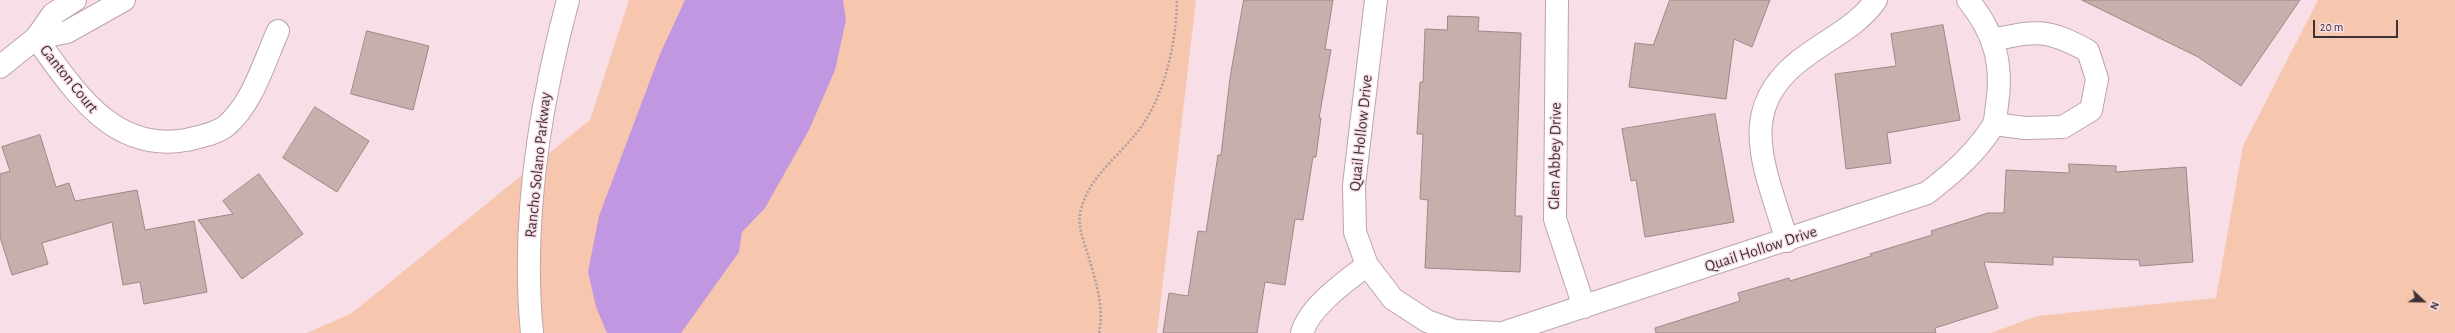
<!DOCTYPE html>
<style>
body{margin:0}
#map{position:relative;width:2455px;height:333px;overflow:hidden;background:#f8dee6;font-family:"Alegreya Sans",sans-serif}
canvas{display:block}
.north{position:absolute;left:2403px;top:281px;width:40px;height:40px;-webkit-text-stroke:3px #f8dee6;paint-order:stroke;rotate:112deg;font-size:11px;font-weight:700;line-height:16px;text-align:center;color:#3c3235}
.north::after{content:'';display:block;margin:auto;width:14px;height:18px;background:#3c3235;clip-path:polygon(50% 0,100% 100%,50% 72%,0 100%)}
.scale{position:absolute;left:2313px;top:20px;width:85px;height:18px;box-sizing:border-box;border:2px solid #3c3235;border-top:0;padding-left:5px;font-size:12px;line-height:14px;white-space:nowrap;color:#3c3235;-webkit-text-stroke:3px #f8dee6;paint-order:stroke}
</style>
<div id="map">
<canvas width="2455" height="333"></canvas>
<div class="north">N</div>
<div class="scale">20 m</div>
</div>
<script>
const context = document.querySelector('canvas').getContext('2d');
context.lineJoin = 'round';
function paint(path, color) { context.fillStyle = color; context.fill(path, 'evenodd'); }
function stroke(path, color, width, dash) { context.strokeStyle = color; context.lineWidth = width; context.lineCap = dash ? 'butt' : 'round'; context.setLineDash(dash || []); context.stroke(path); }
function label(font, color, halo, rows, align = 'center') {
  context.font = font + ' "Alegreya Sans",sans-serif'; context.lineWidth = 3; context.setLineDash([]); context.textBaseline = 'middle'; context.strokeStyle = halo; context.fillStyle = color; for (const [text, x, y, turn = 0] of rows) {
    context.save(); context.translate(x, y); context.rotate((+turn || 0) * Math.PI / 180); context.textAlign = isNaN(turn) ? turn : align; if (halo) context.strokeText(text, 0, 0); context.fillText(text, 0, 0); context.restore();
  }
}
const green = new Path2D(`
 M 629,0 L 1196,0 L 1157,333 L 307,333 L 352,313 L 590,120 Z
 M 2318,0 L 2455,0 L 2455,333 L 1991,333 L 2037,316 L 2216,298 L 2243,146 Z`);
const water = new Path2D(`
 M 685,0 L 843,0 L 846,20 L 835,70 L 809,130 L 765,208 L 742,232 L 739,252 L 681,333 L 607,333 L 596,307 L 588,272 L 599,216 L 660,54 Z`);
const building = new Path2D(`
 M 1244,0 L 1333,0 L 1325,49 L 1331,50 L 1319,118 L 1321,118 L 1316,157 L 1313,157 L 1303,220 L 1295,219 L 1285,285 L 1265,282 L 1257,333 L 1163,333 L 1169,293 L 1188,296 L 1198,231 L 1206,232 L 1218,155 L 1221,155 L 1230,78 Z
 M 1670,0 L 1770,0 L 1752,47 L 1734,39 L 1726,99 L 1629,87 L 1635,43 L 1653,45 Z
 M 2082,0 L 2300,0 L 2241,86 L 2198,57 Z
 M 1448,16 L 1479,17 L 1478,31 L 1521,33 L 1515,216 L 1522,216 L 1520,272 L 1425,268 L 1428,200 L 1420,199 L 1423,134 L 1417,134 L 1420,82 L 1423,82 L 1425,29 L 1447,30 Z
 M 1943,25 L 1960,120 L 1887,133 L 1891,163 L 1846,169 L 1835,74 L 1896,66 L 1891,34 Z
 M 367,31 L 429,46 L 413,110 L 351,94 Z
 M 315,107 L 369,141 L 337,192 L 283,158 Z
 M 1715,114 L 1734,222 L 1645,237 L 1636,180 L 1631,181 L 1622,129 Z
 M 40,135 L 56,187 L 69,183 L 75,201 L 137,190 L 145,230 L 194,221 L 207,292 L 144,304 L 140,282 L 123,285 L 112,222 L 42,243 L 48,264 L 12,275 L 0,237 L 0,174 L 10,171 L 2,147 Z
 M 2069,164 L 2116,166 L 2116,172 L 2186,167 L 2193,262 L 2140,266 L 2139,260 L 2053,257 L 2053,265 L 1984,262 L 1998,308 L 1935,328 L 1936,333 L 1656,333 L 1655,328 L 1740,301 L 1738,293 L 1789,278 L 1790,281 L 1871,256 L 1870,254 L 1932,235 L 1931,231 L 1988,213 L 2004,213 L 2006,170 L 2069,173 Z
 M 259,174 L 303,234 L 242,279 L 198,220 L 233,214 L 223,201 Z`);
const path = new Path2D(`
 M 1099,333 C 1104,309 1097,284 1090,262 C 1085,243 1075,225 1082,206 C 1090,178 1116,158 1134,136 C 1164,101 1176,46 1177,0`);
const street = new Path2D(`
 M 1376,0 L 1354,185 L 1355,232 L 1367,265 L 1393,299 L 1427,321 L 1455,331 L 1497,333
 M 1557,0 L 1555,219 L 1584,307
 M 36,38 C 74,90 112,153 186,140 C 198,137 216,134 226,126 C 253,103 264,62 278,31
 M 36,38 L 67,32 L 124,0
 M 1993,40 C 2037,30 2048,29 2088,51 L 2097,79 L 2091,110 L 2063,127 L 2025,128 L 1994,124
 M 0,67 L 36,38 L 53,14 L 75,0
 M 1787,241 C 1765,166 1731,106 1810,53 C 1834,36 1859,24 1876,0
 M 1302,333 C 1309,307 1346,281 1367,265
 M 1503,333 L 1927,193 C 1953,173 1975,154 1993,126 C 1996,120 1996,111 1997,105 C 2003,64 1995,33 1968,0`);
const secondary = new Path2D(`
 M 532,333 C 521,221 539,108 568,0`);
const streetNames = [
 ["Ganton Court",69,79,51],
 ["Quail Hollow Drive",1361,133,-84],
 ["Glen Abbey Drive",1555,156,-89],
 ["Rancho Solano Parkway",538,165,-84],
 ["Quail Hollow Drive",1761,249,-18]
];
paint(green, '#f7c6ae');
paint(water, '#c197e1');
paint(building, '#c8aeac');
stroke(building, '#a08785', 1);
stroke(street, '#bda4ab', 24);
stroke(secondary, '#bda4ab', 24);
stroke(path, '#b09ca3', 2.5, [2, 2]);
stroke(street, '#fff', 22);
stroke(secondary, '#fff', 22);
label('16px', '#3c3235', '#f8dee6', streetNames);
</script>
